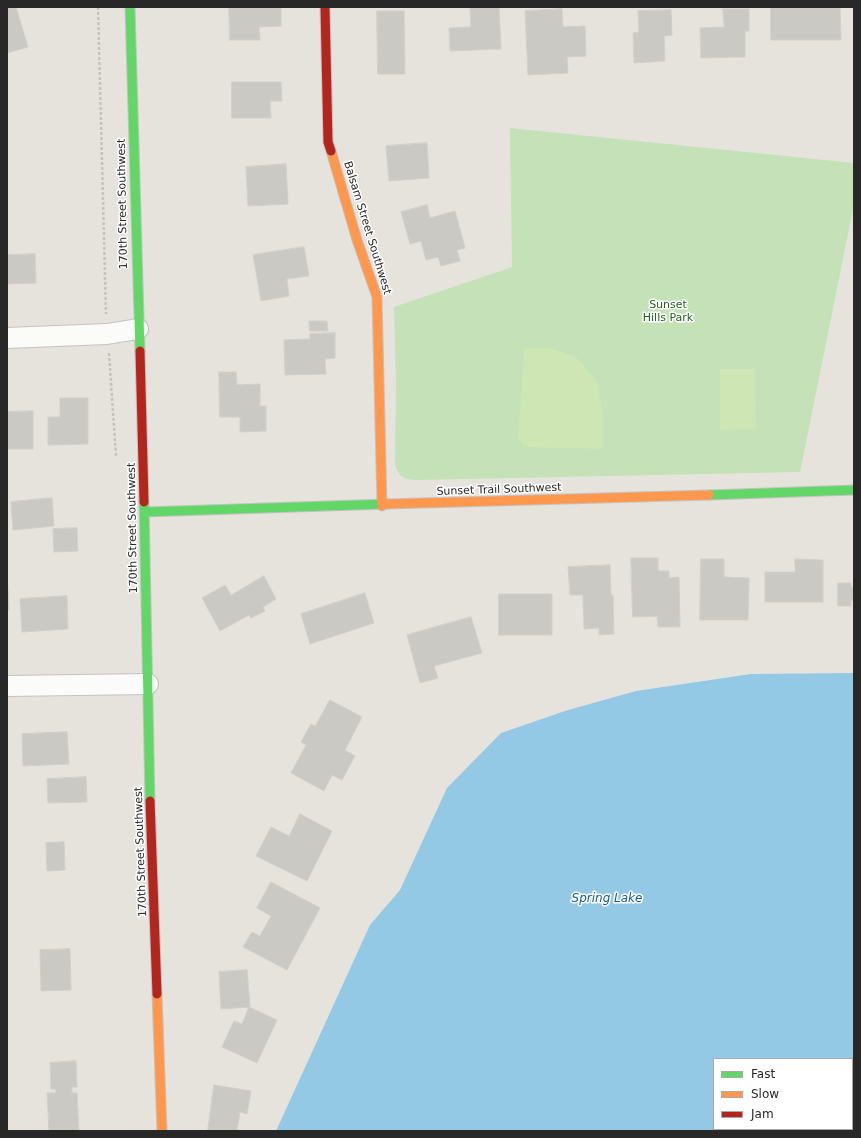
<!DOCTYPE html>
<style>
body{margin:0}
#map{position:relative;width:861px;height:1138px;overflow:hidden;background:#e6e3dd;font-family:"DejaVu Sans",sans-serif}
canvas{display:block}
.frame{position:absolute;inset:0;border:8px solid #282828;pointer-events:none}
.legend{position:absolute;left:713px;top:1058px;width:140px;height:72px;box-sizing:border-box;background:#fff;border:1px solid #a9a9a9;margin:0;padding:5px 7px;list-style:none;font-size:12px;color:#282828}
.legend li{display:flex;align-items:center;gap:8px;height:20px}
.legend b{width:20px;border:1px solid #a9a9a9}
</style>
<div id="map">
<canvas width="861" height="1138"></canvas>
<div class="frame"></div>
<ul class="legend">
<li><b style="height:5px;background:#63d668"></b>Fast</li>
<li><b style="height:5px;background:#ff974d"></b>Slow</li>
<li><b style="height:5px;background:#b3261e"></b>Jam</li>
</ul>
</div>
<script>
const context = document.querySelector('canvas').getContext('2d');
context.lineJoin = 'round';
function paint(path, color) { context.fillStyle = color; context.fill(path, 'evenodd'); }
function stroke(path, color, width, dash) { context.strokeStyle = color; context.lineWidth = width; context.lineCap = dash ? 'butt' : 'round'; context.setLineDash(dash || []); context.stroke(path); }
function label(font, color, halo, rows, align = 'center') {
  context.font = font + ' "DejaVu Sans",sans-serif'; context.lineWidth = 3; context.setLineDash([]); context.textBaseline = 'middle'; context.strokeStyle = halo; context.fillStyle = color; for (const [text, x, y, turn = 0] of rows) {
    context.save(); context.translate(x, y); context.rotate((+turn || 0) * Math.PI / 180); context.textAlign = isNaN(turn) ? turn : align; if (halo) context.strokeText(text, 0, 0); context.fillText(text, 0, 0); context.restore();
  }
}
const green = new Path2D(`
 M 510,128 L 854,163 L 854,204 L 800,472 L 416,480 L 406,479 L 400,475 L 397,470 L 395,465 L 396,381 L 394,307 L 512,267 Z`);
const pitch = new Path2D(`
 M 524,348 L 549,348 L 575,356 L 597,381 L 603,414 L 603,449 L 525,447 L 518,439 Z
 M 720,369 L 755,369 L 756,429 L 720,430 Z`);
const water = new Path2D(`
 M 854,673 L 854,1131 L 276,1131 L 370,925 L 400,890 L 447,788 L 501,733 L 568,710 L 636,691 L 751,674 ZM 714,1059 L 852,1059 L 852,1129 L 714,1129 Z`);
const building = new Path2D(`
 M 7,7 L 16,7 L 28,47 L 7,53 Z
 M 229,7 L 281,7 L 281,26 L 259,27 L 260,40 L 230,40 Z
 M 499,7 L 501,49 L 450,51 L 449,28 L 471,27 L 470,8 Z
 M 771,7 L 840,7 L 841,40 L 771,40 Z
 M 562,9 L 563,27 L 585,26 L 586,56 L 567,57 L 568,73 L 528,75 L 525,11 Z
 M 723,9 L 749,9 L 749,31 L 745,31 L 745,57 L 701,58 L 700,28 L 724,27 Z
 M 671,10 L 672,35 L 664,36 L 665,61 L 634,63 L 633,33 L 639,32 L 638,11 Z
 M 377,11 L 404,11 L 405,74 L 378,74 Z
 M 232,82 L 281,82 L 282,101 L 270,101 L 271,118 L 232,118 Z
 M 427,143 L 429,178 L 389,181 L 386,146 Z
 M 286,164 L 288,204 L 248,206 L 246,167 Z
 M 427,205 L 430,218 L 455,211 L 465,248 L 457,250 L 460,261 L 441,266 L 438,257 L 426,260 L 421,241 L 410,244 L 401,212 Z
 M 304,247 L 309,276 L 287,279 L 289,296 L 261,301 L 253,255 Z
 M 35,254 L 36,283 L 7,284 L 7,255 Z
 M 309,321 L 327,321 L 328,331 L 310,331 Z
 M 335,333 L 335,358 L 325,359 L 326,374 L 285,375 L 284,340 L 310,339 L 310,334 Z
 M 219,372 L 236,372 L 237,385 L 260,384 L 260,406 L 266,406 L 266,431 L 240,432 L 240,417 L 220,417 Z
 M 60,398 L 88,398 L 88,444 L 48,445 L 48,417 L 60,417 Z
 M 33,411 L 33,449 L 7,449 L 7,412 Z
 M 52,498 L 54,526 L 13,530 L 11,502 Z
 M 77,528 L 78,551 L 54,552 L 53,529 Z
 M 631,558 L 658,558 L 658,571 L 669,571 L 669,578 L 679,577 L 680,627 L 658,627 L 657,616 L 633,617 Z
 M 701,559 L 724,559 L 724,577 L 749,578 L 748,620 L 700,620 Z
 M 795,559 L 823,560 L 823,602 L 765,602 L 765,572 L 795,572 Z
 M 610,565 L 611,595 L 613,595 L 614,634 L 599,635 L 599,628 L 584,629 L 583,595 L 570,595 L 568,567 Z
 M 7,570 L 9,610 L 7,610 Z
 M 264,576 L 276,599 L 263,607 L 265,611 L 251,618 L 249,615 L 220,631 L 202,598 L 225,585 L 231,595 Z
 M 838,583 L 851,583 L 851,587 L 854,587 L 854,600 L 851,600 L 851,606 L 838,606 Z
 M 365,593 L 374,623 L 310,644 L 301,614 Z
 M 499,594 L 552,594 L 552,635 L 499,635 Z
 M 67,596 L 68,629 L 22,632 L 20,599 Z
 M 471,617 L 482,653 L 434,666 L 438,678 L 420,683 L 407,635 Z
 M 330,700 L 362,717 L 345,750 L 355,756 L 342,780 L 332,775 L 324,791 L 291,773 L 306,745 L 301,742 L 311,724 L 315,726 Z
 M 67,732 L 69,764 L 23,766 L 22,734 Z
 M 86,777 L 87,802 L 48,803 L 47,779 Z
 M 300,814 L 332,831 L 307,881 L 256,856 L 271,827 L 289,836 Z
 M 64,842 L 65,870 L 47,871 L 46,843 Z
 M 271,882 L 320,908 L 287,970 L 243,947 L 252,932 L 260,936 L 271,916 L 257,908 Z
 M 70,949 L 71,990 L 41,991 L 40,950 Z
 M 247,970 L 250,1007 L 221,1009 L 219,972 Z
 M 249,1007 L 277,1020 L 257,1063 L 222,1047 L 234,1021 L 242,1024 Z
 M 76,1061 L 77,1087 L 72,1087 L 72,1093 L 77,1093 L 79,1131 L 49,1131 L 47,1093 L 56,1093 L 56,1089 L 51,1089 L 50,1063 Z
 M 214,1085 L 251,1091 L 247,1114 L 240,1112 L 237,1131 L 208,1131 Z`);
const path = new Path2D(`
 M 98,7 L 106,314
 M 109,353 L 116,456`);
const street = new Path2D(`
 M 7,338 L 107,334 L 138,329
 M 7,686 L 148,684`);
const fast = new Path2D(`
 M 130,7 L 140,351
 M 709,495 L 854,490
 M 144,502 L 150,801
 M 145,512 L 387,504`);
const slow = new Path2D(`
 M 331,151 L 357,240 L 377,297 L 382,506
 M 387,504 L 709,495
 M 157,994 L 162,1131`);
const jam = new Path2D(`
 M 325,7 L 328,142 L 331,151
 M 140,351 L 144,502
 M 150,801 L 157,994`);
const streetNames = [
 ["170th Street Southwest",123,204,-91],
 ["Balsam Street Southwest",367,228,73],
 ["Sunset Trail Southwest",499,490,-2],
 ["170th Street Southwest",133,528,-91],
 ["170th Street Southwest",141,852,-92]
];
const parkNames = [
 ["Sunset",668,305],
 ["Hills Park",668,318]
];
const waterNames = [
 ["Spring Lake",607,899]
];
paint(green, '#c4e1b7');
paint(pitch, '#cee5b4');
paint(water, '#93c9e5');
paint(building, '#cbc9c4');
stroke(building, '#d1cfca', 1);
stroke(street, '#c4c2c2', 22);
stroke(fast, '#c4c2c2', 11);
stroke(slow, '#c4c2c2', 11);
stroke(jam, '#c4c2c2', 11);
stroke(path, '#c4c3c2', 2.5, [3, 2]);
stroke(street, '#fbfbfa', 20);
stroke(fast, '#63d668', 9);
stroke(slow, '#ff974d', 9);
stroke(jam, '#b3261e', 9);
label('11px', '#282828', '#fff', streetNames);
label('11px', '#24601c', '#fff', parkNames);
label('italic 12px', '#135a91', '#fff', waterNames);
</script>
